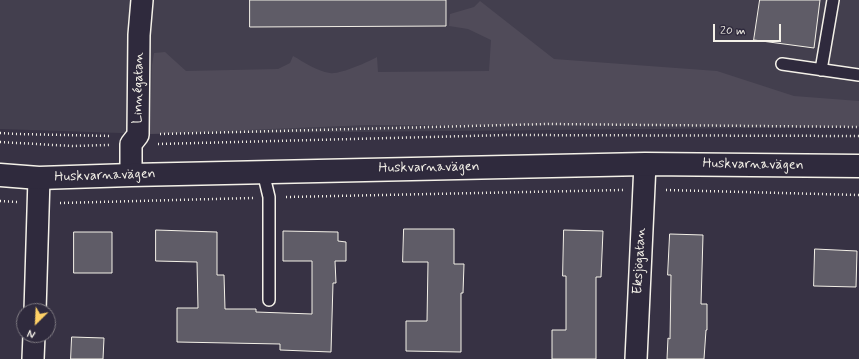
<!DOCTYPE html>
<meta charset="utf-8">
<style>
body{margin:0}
#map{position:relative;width:859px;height:359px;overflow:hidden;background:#373244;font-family:Mynerve,sans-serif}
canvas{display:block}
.north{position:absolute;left:16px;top:303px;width:40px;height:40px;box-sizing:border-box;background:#2f2a3d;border:1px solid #7e7a81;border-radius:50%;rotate:204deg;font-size:11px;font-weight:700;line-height:16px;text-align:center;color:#f4f1e8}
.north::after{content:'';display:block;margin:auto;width:14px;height:18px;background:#ffd166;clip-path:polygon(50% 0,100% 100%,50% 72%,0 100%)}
.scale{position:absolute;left:713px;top:24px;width:68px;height:18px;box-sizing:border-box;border:2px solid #f4f1e8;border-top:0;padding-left:5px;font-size:12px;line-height:14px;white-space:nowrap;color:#f4f1e8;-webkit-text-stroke:3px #2f2a3d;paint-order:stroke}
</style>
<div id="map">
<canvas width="859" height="359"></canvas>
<div class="north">N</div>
<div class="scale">20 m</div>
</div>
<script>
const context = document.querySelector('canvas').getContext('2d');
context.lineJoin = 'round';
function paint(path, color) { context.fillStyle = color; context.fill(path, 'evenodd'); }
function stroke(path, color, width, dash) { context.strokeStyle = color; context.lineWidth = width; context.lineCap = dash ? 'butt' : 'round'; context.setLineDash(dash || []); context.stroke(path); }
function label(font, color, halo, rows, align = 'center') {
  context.font = font + ' Mynerve,sans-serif'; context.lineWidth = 3; context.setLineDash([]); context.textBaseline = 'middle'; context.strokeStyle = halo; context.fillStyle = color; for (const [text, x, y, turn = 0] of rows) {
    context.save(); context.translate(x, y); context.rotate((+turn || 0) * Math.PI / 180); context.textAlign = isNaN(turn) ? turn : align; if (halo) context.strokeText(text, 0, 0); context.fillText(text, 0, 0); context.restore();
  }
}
const built = new Path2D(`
 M 0,0 L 859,0 L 859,127 L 150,134 L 0,129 Z`);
const green = new Path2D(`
 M 480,1 L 554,59 L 717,71 L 794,96 L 859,101 L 859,126 L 368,125 L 150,134 L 152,65 L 154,53 L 165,52 L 186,71 L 278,69 L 290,63 L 293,56 C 304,62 316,71 330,73 C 339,75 368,62 377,57 L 378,72 L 489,71 L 491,40 L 468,29 L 449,26 L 450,14 L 474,7 Z`);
const building = new Path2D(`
 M 250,0 L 446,0 L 446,26 L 250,27 Z
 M 760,0 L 820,0 L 814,48 L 754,40 Z
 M 404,229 L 454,229 L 454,264 L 464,264 L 463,293 L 461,293 L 461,352 L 406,351 L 406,321 L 427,321 L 428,262 L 403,262 Z
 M 156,230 L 217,232 L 217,275 L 224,275 L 225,309 L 256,309 L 256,312 L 312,314 L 312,261 L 283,261 L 283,231 L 338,232 L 338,241 L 346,242 L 346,261 L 335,261 L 336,283 L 333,283 L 331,352 L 280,350 L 280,344 L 177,342 L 177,308 L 198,308 L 197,262 L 156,261 Z
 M 564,230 L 603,231 L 601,277 L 596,277 L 596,359 L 552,359 L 552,330 L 566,330 L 566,276 L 563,276 Z
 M 74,232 L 112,232 L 112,273 L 74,273 Z
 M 670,234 L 703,235 L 701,304 L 707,304 L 707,330 L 706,330 L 704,359 L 667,359 L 668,338 L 670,339 L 671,275 L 668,275 Z
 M 815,249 L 857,251 L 856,287 L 814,286 Z
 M 72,337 L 104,338 L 103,359 L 71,359 Z`);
const path = new Path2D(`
 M 0,133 L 18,134 L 111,136
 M 160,134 L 548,124 L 859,127
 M 0,142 L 72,146 L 109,145
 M 158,144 L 507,135 L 859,136
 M 666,190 L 859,195
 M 286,197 L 623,190
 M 0,201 L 17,202
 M 60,203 L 253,198`);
const service = new Path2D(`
 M 782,64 L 859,75
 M 821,70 L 833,0
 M 263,172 L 269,197 L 269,300`);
const minor = new Path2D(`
 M 131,175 L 131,144 L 138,135 L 139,35 L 142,0
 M 35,311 L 39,178
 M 33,359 L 34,335
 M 636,359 L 645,164`);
const tertiary = new Path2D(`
 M 0,175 L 39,178 L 131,175 L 645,164 L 859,166`);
const streetNames = [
 ["Linnégatan",139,88,-89],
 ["Huskvarnavägen",753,165,1],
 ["Huskvarnavägen",429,168,-1],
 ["Huskvarnavägen",105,176,-2],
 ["Eksjögatan",640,261,-87]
];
paint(built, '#433f4e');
paint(green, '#504b59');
paint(building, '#5f5c67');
stroke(building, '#f4f1e8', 1);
stroke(service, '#f4f1e8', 14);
stroke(minor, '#f4f1e8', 24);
stroke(tertiary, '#f4f1e8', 25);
stroke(path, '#f4f1e8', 2.5, [1, 3]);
stroke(service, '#2f2a3d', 11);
stroke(minor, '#2f2a3d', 21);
stroke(tertiary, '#2f2a3d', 22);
label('14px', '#f4f1e8', '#2f2a3d', streetNames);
</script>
